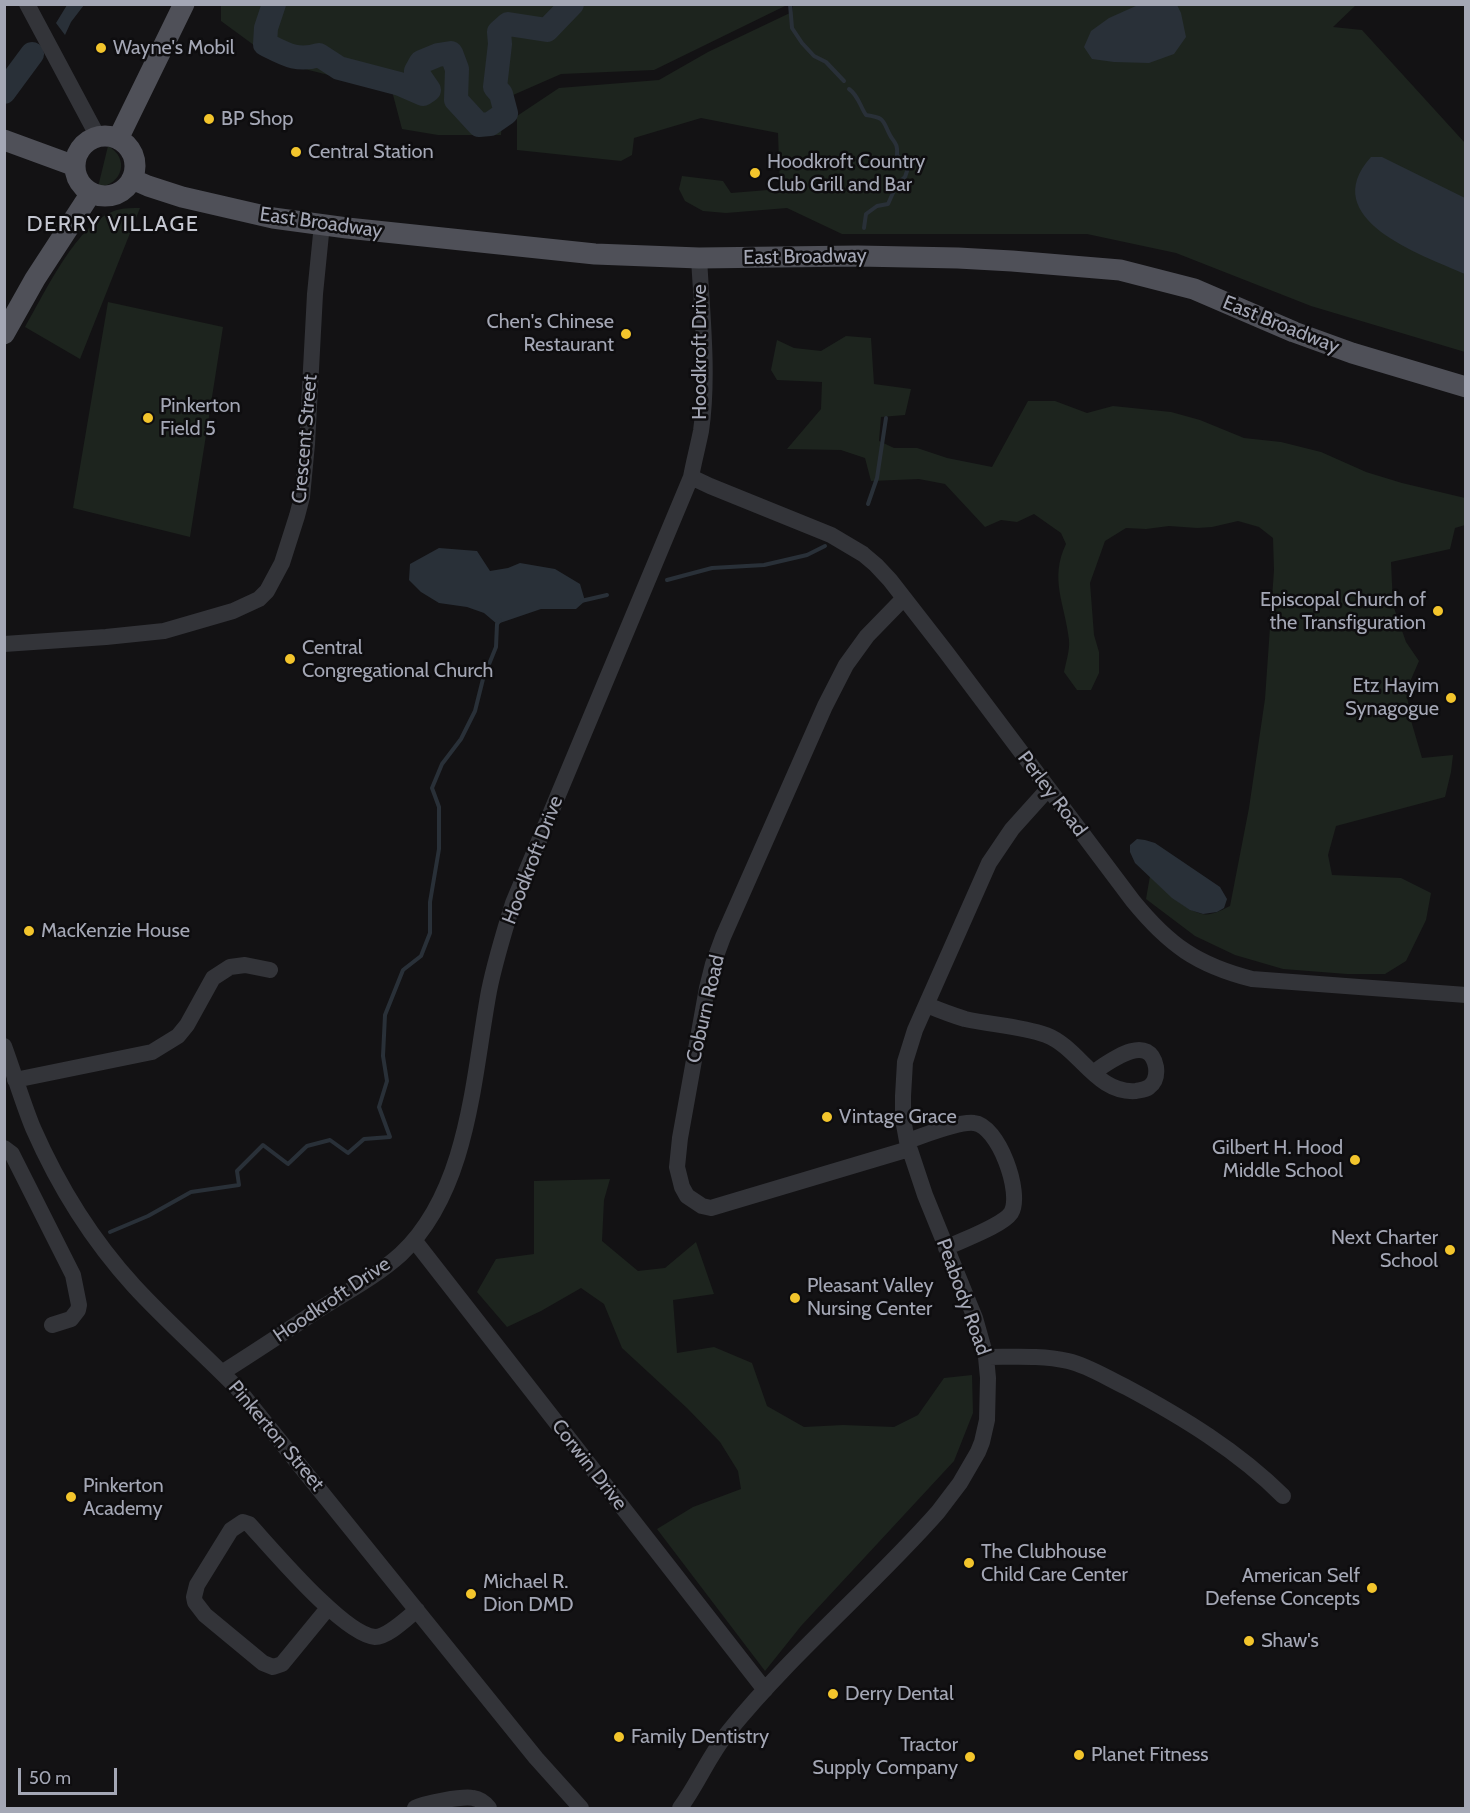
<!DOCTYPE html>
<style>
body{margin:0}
#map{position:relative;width:1470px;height:1813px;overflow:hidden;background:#131214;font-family:Cabin,sans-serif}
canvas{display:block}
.frame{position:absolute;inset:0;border:6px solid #a4a7b5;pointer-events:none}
.scale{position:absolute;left:18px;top:1768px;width:99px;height:27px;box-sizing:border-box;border:3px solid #a4a7b5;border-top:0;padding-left:8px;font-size:18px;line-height:21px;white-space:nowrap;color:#a4a7b5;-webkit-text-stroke:4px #0e0d0f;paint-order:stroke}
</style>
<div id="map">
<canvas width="1470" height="1813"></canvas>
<div class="frame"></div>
<div class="scale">50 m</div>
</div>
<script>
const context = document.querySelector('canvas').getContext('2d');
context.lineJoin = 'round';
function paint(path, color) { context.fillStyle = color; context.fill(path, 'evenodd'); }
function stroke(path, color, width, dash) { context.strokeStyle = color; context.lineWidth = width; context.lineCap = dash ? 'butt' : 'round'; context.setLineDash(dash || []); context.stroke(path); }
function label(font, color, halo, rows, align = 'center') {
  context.font = font + ' Cabin,sans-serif'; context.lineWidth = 5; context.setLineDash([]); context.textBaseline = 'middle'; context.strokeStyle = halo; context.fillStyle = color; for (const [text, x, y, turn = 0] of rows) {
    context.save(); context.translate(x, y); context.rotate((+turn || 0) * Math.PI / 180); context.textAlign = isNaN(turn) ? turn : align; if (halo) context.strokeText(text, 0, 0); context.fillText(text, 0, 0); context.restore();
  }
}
const green = new Path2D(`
 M 221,4 L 787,4 L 787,5 L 654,70 L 561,74 L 504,99 L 501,135 L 438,135 L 402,129 L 392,91 L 277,62 L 221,21 Z
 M 793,5 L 1356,5 L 1333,27 L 1362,30 L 1465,143 L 1465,352 L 1311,306 L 1176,253 L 1087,234 L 842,234 L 787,208 L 726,213 L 703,211 L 685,201 L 679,189 L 682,176 L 723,181 L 731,193 L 780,189 L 778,133 L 701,118 L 634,138 L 632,155 L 621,161 L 517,150 L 517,116 L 559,88 L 659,80 L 708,52 L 792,12 Z
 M 108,146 C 130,158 123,185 98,187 Z
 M 140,208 L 80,359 L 25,327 C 45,293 77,222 117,210 C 124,208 133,208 140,208 Z
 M 108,302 L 223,327 L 190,537 L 73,508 Z
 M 846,336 L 871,338 L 874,384 L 911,389 L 905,415 L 881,417 L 879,441 L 894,448 L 917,448 L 947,458 L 992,467 L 1028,401 L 1055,401 L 1087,413 L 1113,406 L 1171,412 L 1200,420 L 1244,438 L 1281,442 L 1321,452 L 1366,472 L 1402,483 L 1465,498 L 1465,525 L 1455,528 L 1450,549 L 1391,562 L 1393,605 L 1406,642 L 1419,661 L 1406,691 L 1412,724 L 1422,758 L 1453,755 L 1451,772 L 1445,797 L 1336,826 L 1328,855 L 1332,875 L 1401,878 L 1431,893 L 1426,920 L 1406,961 L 1385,974 L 1347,974 L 1283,969 L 1235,955 L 1195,936 L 1146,899 L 1150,876 C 1164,890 1182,908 1202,914 C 1211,916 1222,910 1230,906 L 1249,808 L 1265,699 L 1274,570 L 1273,538 L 1259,527 L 1238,521 L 1212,527 L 1197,528 L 1169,526 L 1146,529 L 1126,528 L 1105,541 L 1090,583 L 1094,635 L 1099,652 L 1099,673 L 1091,690 L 1077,690 L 1064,672 C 1066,662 1070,650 1069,640 C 1065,604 1049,579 1066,544 L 1061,533 L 1034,514 L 1017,522 L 1001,520 L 985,527 L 945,484 L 919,479 L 871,481 L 865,458 L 841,450 L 787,449 L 821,409 L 822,382 L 777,380 L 771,370 L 777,340 L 794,348 L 821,351 Z
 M 610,1179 L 604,1200 L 602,1241 L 638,1271 L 665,1268 L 696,1242 L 714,1294 L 673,1300 L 677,1353 L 714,1347 L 752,1363 L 767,1406 L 804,1427 L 843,1425 L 894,1427 L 918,1415 L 944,1378 L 972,1375 L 973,1413 L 954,1461 L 801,1626 L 765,1671 L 657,1529 L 693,1507 L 741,1489 L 738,1471 L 720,1442 L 687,1408 L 622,1348 L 604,1304 L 581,1288 L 541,1311 L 507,1327 L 477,1292 L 496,1259 L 534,1254 L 534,1181 Z`);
const water = new Path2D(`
 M 67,5 L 84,5 L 71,22 L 65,35 L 56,23 Z
 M 1138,5 L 1177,5 L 1181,13 L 1186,37 L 1174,54 L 1149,63 L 1114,62 L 1092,59 L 1084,47 L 1091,31 L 1109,18 Z
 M 1371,157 L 1382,157 L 1465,198 L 1465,274 C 1422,255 1315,219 1371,157 Z
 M 439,548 L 477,551 L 490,571 L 508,568 L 520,563 L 555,569 L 580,584 L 585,601 L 576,609 L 541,609 L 497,624 L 484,613 L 467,607 L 439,603 L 421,592 L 409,580 L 410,564 Z
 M 1137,839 L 1145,840 L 1155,843 L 1220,887 L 1227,899 L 1224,908 L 1217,912 L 1203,914 L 1190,910 L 1172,898 L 1135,863 L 1130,852 L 1130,845 Z`);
const stream = new Path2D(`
 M 790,4 L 792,28 L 802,43 L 814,56 L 826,62 L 844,81
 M 849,89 C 858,95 860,106 866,115 C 887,118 882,121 891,137 C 896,144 898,146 897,155 L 908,168 L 905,177 L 897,184 L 888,204 L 877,206 L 866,214 L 864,228
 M 868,504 L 877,478 L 886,418
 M 667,580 L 712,568 L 764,565 L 807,555 L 825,546
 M 581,601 L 607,595
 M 110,1232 L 148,1216 L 191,1192 L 239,1185 L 237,1171 L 263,1145 L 288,1164 L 307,1146 L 330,1140 L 348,1153 L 364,1139 L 390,1137 L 379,1107 L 387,1081 L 383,1056 L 385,1015 L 403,970 L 421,956 L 430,933 L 430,902 L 439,849 L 439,807 L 432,788 L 442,764 L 461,739 L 475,711 L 483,679 L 496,647 L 497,624 L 500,620`);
const river = new Path2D(`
 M 274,4 L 266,28 L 265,44 C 285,54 297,62 319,55 L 339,68 L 400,84 L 423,94 L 429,90 L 416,71 L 421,62 L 438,55 L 451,53 L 457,69 L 456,100 L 479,125 L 490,124 L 506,113 L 501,94 L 495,87 L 500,44 L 499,32 L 508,24 L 547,30 L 572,4
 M 4,92 L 32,54`);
const minor = new Path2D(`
 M 27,4 L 98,137
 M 691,477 L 710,486 L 831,535 L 863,554 L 876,565 L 890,580 L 946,652 L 1133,901 C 1169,945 1197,965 1252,979 L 1466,995
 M 904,598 L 867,636 L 846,665 L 825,706 L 723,937 L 713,964 L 707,988 L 680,1138 L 677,1167 L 682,1187 L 687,1196 L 702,1206 L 711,1208 L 909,1149
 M 4,644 L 106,637 L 164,631 L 233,611 L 259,599 L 267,591 L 282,563 L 297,516 L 302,497 L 307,444 L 315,294 L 322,224
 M 927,1005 C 939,1010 952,1015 965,1019 C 992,1025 1020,1026 1046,1035 C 1080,1048 1096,1094 1136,1091 C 1141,1090 1145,1090 1149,1087 C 1156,1082 1157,1075 1156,1067 C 1149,1031 1109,1062 1094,1072
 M 4,1046 C 14,1073 22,1101 33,1128 C 58,1185 92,1240 134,1286 C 167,1322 204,1354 238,1389 L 536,1758 L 581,1808
 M 15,1080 L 152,1052 L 178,1036 L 187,1025 L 213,978 L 230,967 L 245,965 L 270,970
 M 907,1141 C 923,1136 959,1121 974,1123 C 998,1125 1023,1193 1011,1213 C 1002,1226 962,1240 946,1248
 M 4,1148 L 12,1154 L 73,1275 L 79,1305 L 78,1310 L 71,1319 L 52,1325
 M 414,1240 L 765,1690
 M 986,1357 C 1013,1357 1042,1355 1068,1361 C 1089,1366 1107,1378 1126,1387 C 1182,1417 1238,1451 1283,1496
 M 223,1372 C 258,1350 292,1327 326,1305 C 352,1289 379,1274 401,1254 C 469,1190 473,1077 489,991 C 495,961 504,932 513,903 L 691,477 C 694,461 698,446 701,431 C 709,377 702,313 699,258
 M 328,1608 L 282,1664 L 273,1667 L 263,1663 L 205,1615 L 195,1602 L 194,1597 L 197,1585 L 231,1530 L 243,1522 L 249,1524 C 272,1549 344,1635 375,1637 C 388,1637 407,1618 417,1610
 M 415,1808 C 425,1803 462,1796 473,1798 C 480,1799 485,1803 489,1808
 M 680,1808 C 698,1784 709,1755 729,1731 C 792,1653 872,1587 938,1512 L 960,1483 L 978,1452 L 982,1442 L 987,1420 L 988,1378 L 986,1357 L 975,1318 L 925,1195 L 907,1141 L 903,1119 L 903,1096 L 905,1062 L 915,1030 L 989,863 L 1012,829 L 1048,789`);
const major = new Path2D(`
 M75 166a30 30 0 1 1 60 0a30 30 0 1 1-60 0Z
 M 118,139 L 184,4
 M 4,140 L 75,166
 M 132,179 L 148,186 L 182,197 L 273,218 L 347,228 L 595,254 L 699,258 L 858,256 L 958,258 L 1012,261 L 1120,270 L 1194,289 L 1294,332 L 1352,353 L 1466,387
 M 4,334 L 35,279 L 91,193`);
const markers = [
 [101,48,6,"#f3c52c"],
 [209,119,6,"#f3c52c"],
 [296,152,6,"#f3c52c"],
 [755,173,6,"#f3c52c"],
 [626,334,6,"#f3c52c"],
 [148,418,6,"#f3c52c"],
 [1438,611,6,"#f3c52c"],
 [290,659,6,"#f3c52c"],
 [1451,698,6,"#f3c52c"],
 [29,931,6,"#f3c52c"],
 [827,1117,6,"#f3c52c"],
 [1355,1160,6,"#f3c52c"],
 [1450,1250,6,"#f3c52c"],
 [795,1298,6,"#f3c52c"],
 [71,1497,6,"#f3c52c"],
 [969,1563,6,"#f3c52c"],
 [1372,1588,6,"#f3c52c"],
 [471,1594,6,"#f3c52c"],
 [1249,1641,6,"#f3c52c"],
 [833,1694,6,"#f3c52c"],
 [619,1737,6,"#f3c52c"],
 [1079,1755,6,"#f3c52c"],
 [970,1757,6,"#f3c52c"]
];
const poiNames = [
 ["Wayne's Mobil",113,48],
 ["BP Shop",221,119],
 ["Central Station",308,152],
 ["Hoodkroft Country",767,162],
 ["Club Grill and Bar",767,185],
 ["Chen's Chinese",614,322,"right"],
 ["Restaurant",614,345,"right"],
 ["Pinkerton",160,406],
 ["Field 5",160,429],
 ["Episcopal Church of",1426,600,"right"],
 ["the Transfiguration",1426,623,"right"],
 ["Central",302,648],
 ["Congregational Church",302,671],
 ["Etz Hayim",1439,686,"right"],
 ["Synagogue",1439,709,"right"],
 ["MacKenzie House",41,931],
 ["Vintage Grace",839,1117],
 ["Gilbert H. Hood",1343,1148,"right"],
 ["Middle School",1343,1171,"right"],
 ["Next Charter",1438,1238,"right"],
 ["School",1438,1261,"right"],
 ["Pleasant Valley",807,1286],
 ["Nursing Center",807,1309],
 ["Pinkerton",83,1486],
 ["Academy",83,1509],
 ["The Clubhouse",981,1552],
 ["Child Care Center",981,1575],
 ["American Self",1360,1576,"right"],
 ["Defense Concepts",1360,1599,"right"],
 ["Michael R.",483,1582],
 ["Dion DMD",483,1605],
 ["Shaw's",1261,1641],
 ["Derry Dental",845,1694],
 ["Family Dentistry",631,1737],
 ["Tractor",958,1745,"right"],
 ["Supply Company",958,1768,"right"],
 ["Planet Fitness",1091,1755]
];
const streetNames = [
 ["East Broadway",321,223,8],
 ["East Broadway",805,257,-1],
 ["East Broadway",1281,325,22],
 ["Hoodkroft Drive",700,352,-90],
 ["Crescent Street",305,439,-85],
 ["Perley Road",1052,794,53],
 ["Hoodkroft Drive",533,860,-69],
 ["Coburn Road",706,1009,-77],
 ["Peabody Road",963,1297,70],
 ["Hoodkroft Drive",332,1300,-34],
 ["Pinkerton Street",276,1436,50],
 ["Corwin Drive",589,1465,52]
];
const quarterNames = [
 ["DERRY VILLAGE",113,225]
];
paint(green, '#1d241e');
paint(water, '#293038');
stroke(stream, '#293038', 4);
stroke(river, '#293038', 24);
stroke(minor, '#333439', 16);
stroke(major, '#4f5058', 21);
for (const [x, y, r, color] of markers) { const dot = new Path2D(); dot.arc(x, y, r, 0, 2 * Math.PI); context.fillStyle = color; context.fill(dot); stroke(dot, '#0e0d0f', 2); }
label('20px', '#a4a7b5', '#0e0d0f', poiNames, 'left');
label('20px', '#a4a7b5', '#0e0d0f', streetNames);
context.letterSpacing = '1.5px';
label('22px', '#c5c7d1', '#0e0d0f', quarterNames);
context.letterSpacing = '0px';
</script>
